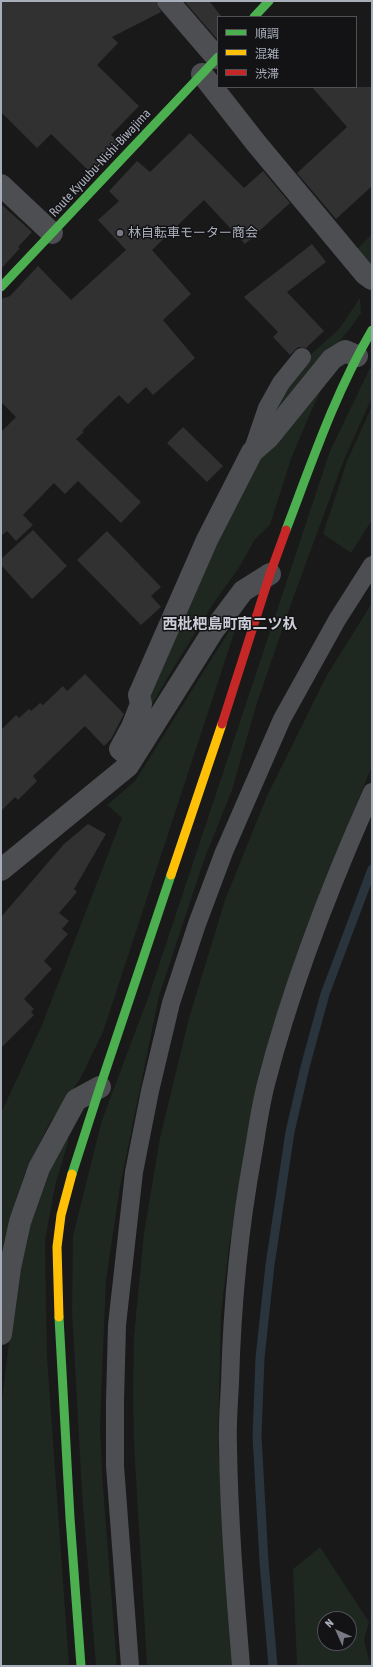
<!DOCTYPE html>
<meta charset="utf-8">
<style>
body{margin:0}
#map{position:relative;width:373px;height:1667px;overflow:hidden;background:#191919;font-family:"Asap Condensed","Noto Sans JP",sans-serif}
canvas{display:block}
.frame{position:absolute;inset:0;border:2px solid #a9aebb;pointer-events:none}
.legend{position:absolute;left:217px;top:16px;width:140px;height:72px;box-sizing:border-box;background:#131315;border:1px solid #4f5157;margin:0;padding:5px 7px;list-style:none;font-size:12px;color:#a9aebb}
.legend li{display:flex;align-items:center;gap:8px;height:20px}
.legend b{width:20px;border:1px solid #4f5157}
.north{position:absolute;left:317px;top:1611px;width:40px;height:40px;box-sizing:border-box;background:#131315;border:1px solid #4f5157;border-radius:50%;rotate:315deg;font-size:11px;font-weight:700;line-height:16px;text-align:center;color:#a9aebb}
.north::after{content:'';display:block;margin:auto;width:14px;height:18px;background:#777a82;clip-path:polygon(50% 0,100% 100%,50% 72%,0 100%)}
</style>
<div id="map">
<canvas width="373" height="1667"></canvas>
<div class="frame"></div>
<ul class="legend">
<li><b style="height:5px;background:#4caf50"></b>順調</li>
<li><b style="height:5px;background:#ffc107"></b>混雑</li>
<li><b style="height:5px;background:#c62828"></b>渋滞</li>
</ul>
<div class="north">N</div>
</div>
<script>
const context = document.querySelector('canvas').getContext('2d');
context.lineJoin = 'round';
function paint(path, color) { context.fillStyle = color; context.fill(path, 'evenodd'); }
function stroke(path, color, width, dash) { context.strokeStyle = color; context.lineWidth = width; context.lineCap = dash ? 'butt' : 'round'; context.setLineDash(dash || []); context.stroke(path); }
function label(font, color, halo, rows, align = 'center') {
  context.font = font + ' "Asap Condensed","Noto Sans JP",sans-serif'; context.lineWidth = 3; context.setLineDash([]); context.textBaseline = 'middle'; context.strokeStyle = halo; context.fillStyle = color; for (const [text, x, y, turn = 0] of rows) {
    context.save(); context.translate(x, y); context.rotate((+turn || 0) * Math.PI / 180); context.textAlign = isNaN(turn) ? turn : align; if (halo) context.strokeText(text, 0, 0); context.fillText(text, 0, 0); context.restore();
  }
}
const green = new Path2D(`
 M 372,234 L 372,266 L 355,251 Z
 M 360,298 L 361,313 L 349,330 L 265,428 L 283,394 L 307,358 L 339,329 Z
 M 372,364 L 372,397 L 344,460 L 292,601 L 256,706 L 232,790 L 204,860 L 159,996 L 120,1187 L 106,1280 L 100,1426 L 103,1487 L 117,1666 L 96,1666 L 82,1493 L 72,1312 L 73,1236 L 102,1120 L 149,995 L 330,451 Z
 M 329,374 L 312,409 L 291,459 L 270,525 L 255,539 L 238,569 L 213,604 L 168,677 L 133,737 L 156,667 L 268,442 Z
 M 372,406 L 372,520 L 351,553 L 323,534 L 347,461 Z
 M 372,603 L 372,766 L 299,947 L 258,1084 L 229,1247 L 221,1314 L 218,1442 L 233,1666 L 147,1666 L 134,1444 L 133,1391 L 134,1336 L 144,1233 L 160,1138 L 189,1018 L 225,900 L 267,796 L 327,675 Z
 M 241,612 L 103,1032 L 80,1079 L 49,1124 L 24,1175 L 1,1259 L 1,1113 L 42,1025 L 122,818 L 107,805 L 135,781 Z
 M 64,1139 L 69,1139 L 55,1186 L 45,1241 L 47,1357 L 69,1666 L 1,1666 L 1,1409 L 19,1257 L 33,1208 Z
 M 320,1547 L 369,1622 L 364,1640 L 371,1666 L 297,1666 L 293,1569 ZM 325,1619 L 349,1619 L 349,1643 L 325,1643 Z`);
const stream = new Path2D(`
 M 273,1666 L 264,1562 L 257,1436 L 260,1358 L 270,1265 L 290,1132 L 305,1067 L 325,994 L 372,869`);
const building = new Path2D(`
 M 1,1 L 156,1 L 161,12 L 112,37 L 118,43 L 97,65 L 139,106 L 111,135 L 120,143 L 91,173 L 51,134 L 37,148 L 1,112 Z
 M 184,1 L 209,1 L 222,17 L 218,17 L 218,40 Z
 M 312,87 L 372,87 L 372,186 L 336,219 L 297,173 L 347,127 Z
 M 190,133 L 244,188 L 263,171 L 290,203 L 245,244 L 204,200 L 152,250 L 191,294 L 163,320 L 195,358 L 153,395 L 146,387 L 128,404 L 119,395 L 82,431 L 84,432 L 76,439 L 141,502 L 121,523 L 78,481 L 65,494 L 54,483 L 23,515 L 33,525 L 16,541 L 7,531 L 1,536 L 1,432 L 16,417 L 1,402 L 1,299 L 10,296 L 38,266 L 71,300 L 126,250 L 98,220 L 119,201 L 109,191 L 137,161 L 150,172 Z
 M 1,204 L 32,232 L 18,247 L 20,248 L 1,269 Z
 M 312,244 L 326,262 L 287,292 L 324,331 L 306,348 L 298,347 L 290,355 L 273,337 L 278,332 L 244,297 Z
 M 183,427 L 223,466 L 207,482 L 167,443 Z
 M 33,530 L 67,566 L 32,599 L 1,565 L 1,559 Z
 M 107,531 L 161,587 L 151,596 L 161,607 L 141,625 L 77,560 Z
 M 85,674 L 124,714 L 111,739 L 104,746 L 85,726 L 33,776 L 37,781 L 18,800 L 15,797 L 1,811 L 1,730 L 16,715 L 19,718 L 29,709 L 31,711 L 40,703 L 43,705 L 63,686 L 67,691 Z
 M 88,824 L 106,834 L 74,889 L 77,892 L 59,913 L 69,921 L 62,929 L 68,934 L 44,961 L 52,969 L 24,999 L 34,1009 L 31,1012 L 34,1015 L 1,1048 L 1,917 L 64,844 Z`);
const lane = new Path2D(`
 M 252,452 L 267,408 L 281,383 L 302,357
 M 130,1666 L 115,1466 L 115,1401 L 117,1325 L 134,1172 L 150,1091 L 171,1003 L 197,924 L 224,852 L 282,719 L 337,620 L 372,565
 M 241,1666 C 235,1593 229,1519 228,1446 C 227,1425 229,1404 230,1383 C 232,1306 239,1230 253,1154 C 257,1131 260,1107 266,1084 C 292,983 330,886 372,792`);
const street = new Path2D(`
 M 168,1 L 217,58
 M 202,74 L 256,143 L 365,274 L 372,279
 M 1,185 L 52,233
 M 132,759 L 120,749 L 132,727 L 141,704 L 139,695 L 207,540 L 252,452 L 268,438 L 332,359 L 345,351 L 357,356
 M 1,870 L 128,766 L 213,631 L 243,591 L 270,574
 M 1,1334 L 10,1268 L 20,1222 L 39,1168 L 76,1100 L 100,1087`);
const fast = new Path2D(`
 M 254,17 L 269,1
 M 1,287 L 218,57
 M 286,530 C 312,462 335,393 372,330
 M 72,1174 L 100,1087 L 171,875
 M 59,1317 L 70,1518 L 81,1666`);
const slow = new Path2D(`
 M 171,875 L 222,724
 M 59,1317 L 57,1247 L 61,1215 L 72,1174`);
const jam = new Path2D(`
 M 222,724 L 270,574 L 286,530`);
const markers = [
 [120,233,4,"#777a82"]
];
const streetNames = [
 ["Route Kyuubu-Nishi-Biwajima",100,163,-47]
];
const poiNames = [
 ["林自転車モーター商会",128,233]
];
const quarterNames = [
 ["西枇杷島町南二ツ杁",230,624]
];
paint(green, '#1e2720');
stroke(stream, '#2a343c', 9);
paint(building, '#313132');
stroke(lane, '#4d4e52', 18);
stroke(street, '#4d4e52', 22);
stroke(fast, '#4caf50', 9);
stroke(slow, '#ffc107', 9);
stroke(jam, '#c62828', 9);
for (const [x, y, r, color] of markers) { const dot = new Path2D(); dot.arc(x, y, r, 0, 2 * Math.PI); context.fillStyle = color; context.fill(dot); stroke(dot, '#131315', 1.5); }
label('13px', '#a9aebb', '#131315', streetNames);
label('13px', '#a9aebb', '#131315', poiNames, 'left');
label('bold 15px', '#cbcdd7', '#131315', quarterNames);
</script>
